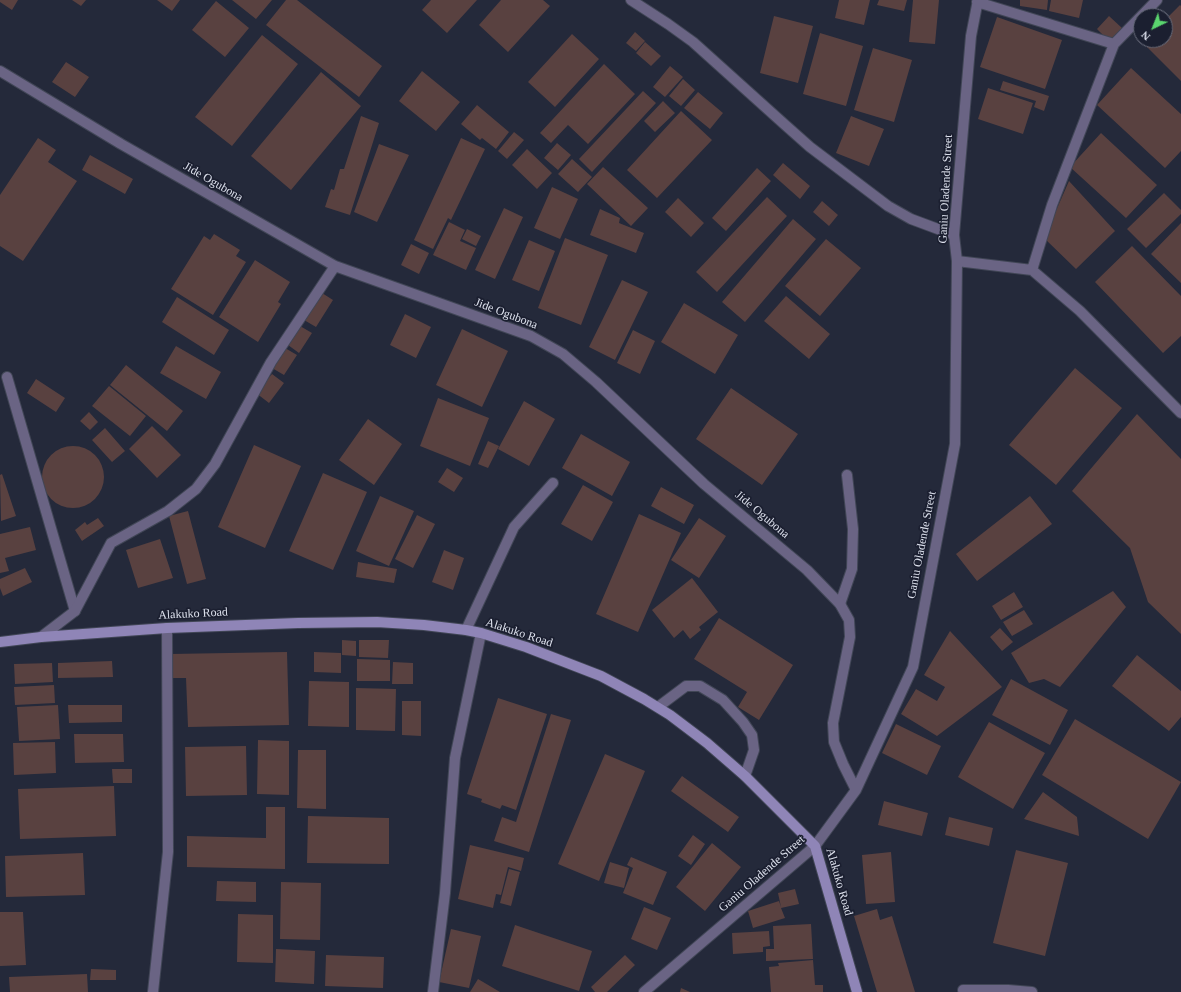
<!DOCTYPE html>
<style>
body{margin:0}
#map{position:relative;width:1181px;height:992px;overflow:hidden;background:#24293a;font-family:Georgia,serif}
canvas{display:block}
.north{position:absolute;left:1133px;top:8px;width:40px;height:40px;box-sizing:border-box;background:#1b1f30;border:1px solid #686c7b;border-radius:50%;rotate:223deg;font-size:11px;font-weight:700;line-height:16px;text-align:center;color:#dce0ec}
.north::after{content:'';display:block;margin:auto;width:14px;height:18px;background:#5ad56e;clip-path:polygon(50% 0,100% 100%,50% 72%,0 100%)}
</style>
<div id="map">
<canvas width="1181" height="992"></canvas>
<div class="north">N</div>
</div>
<script>
const context = document.querySelector('canvas').getContext('2d');
context.lineJoin = 'round';
function paint(path, color) { context.fillStyle = color; context.fill(path, 'evenodd'); }
function stroke(path, color, width, dash) { context.strokeStyle = color; context.lineWidth = width; context.lineCap = dash ? 'butt' : 'round'; context.setLineDash(dash || []); context.stroke(path); }
function label(font, color, halo, rows, align = 'center') {
  context.font = font + ' Georgia,serif'; context.lineWidth = 3.5; context.setLineDash([]); context.textBaseline = 'middle'; context.strokeStyle = halo; context.fillStyle = color; for (const [text, x, y, turn = 0] of rows) {
    context.save(); context.translate(x, y); context.rotate((+turn || 0) * Math.PI / 180); context.textAlign = isNaN(turn) ? turn : align; if (halo) context.strokeText(text, 0, 0); context.fillText(text, 0, 0); context.restore();
  }
}
const building = new Path2D(`
 M 0,0 L 18,0 L 12,10 L 0,2 Z
 M 72,0 L 86,0 L 81,6 Z
 M 157,0 L 180,0 L 172,11 Z
 M 232,0 L 272,0 L 256,19 Z
 M 286,0 L 297,0 L 382,66 L 359,97 L 266,25 Z
 M 431,0 L 477,0 L 447,33 L 422,10 Z
 M 501,0 L 543,0 L 550,6 L 508,52 L 479,25 Z
 M 839,0 L 870,0 L 864,25 L 835,18 Z
 M 879,0 L 907,0 L 904,11 L 877,5 Z
 M 913,0 L 939,0 L 935,44 L 909,42 Z
 M 1020,0 L 1048,0 L 1047,10 L 1020,6 Z
 M 1051,0 L 1083,0 L 1079,18 L 1049,11 Z
 M 216,1 L 249,28 L 225,57 L 192,30 Z
 M 1180,5 L 1181,6 L 1181,81 L 1142,42 L 1144,40 L 1165,40 L 1165,20 Z
 M 774,16 L 813,26 L 798,83 L 760,73 Z
 M 1109,16 L 1122,28 L 1109,41 L 1097,29 Z
 M 997,17 L 1062,40 L 1045,89 L 980,67 Z
 M 635,32 L 645,41 L 636,51 L 626,43 Z
 M 820,33 L 863,46 L 846,106 L 803,94 Z
 M 572,34 L 599,59 L 555,107 L 528,82 Z
 M 262,35 L 298,64 L 232,146 L 195,117 Z
 M 645,42 L 661,56 L 651,66 L 636,53 Z
 M 873,48 L 912,60 L 894,122 L 854,110 Z
 M 66,62 L 89,77 L 75,97 L 52,82 Z
 M 604,64 L 635,94 L 588,144 L 568,125 L 551,143 L 540,133 Z
 M 670,66 L 683,77 L 665,97 L 653,87 Z
 M 1131,68 L 1181,114 L 1181,151 L 1165,168 L 1097,105 Z
 M 422,71 L 460,102 L 436,131 L 399,101 Z
 M 321,72 L 361,106 L 291,190 L 251,156 Z
 M 683,79 L 695,90 L 681,106 L 669,96 Z
 M 1003,81 L 1049,96 L 1044,111 L 1034,107 L 1036,101 L 1000,90 Z
 M 988,88 L 1033,103 L 1023,134 L 978,119 Z
 M 643,91 L 656,103 L 592,172 L 579,159 Z
 M 698,92 L 723,113 L 710,129 L 684,108 Z
 M 663,101 L 675,113 L 655,132 L 644,121 Z
 M 477,105 L 509,132 L 496,149 L 482,138 L 480,140 L 461,124 Z
 M 681,111 L 712,140 L 657,198 L 627,170 Z
 M 361,116 L 379,123 L 350,215 L 325,207 L 331,189 L 334,190 L 340,169 L 344,169 Z
 M 851,116 L 884,129 L 869,166 L 836,153 Z
 M 514,132 L 524,140 L 507,159 L 498,151 Z
 M 1101,133 L 1157,185 L 1126,218 L 1070,167 Z
 M 38,138 L 56,150 L 48,162 L 77,181 L 23,261 L 0,246 L 0,195 Z
 M 461,138 L 485,149 L 451,220 L 448,218 L 433,249 L 414,240 Z
 M 557,143 L 571,155 L 558,170 L 544,158 Z
 M 379,144 L 409,155 L 377,222 L 354,212 Z
 M 527,149 L 552,173 L 537,189 L 512,165 Z
 M 90,155 L 133,179 L 125,194 L 82,170 Z
 M 572,159 L 592,177 L 578,192 L 558,174 Z
 M 783,163 L 810,186 L 800,199 L 773,175 Z
 M 603,167 L 648,208 L 631,226 L 587,184 Z
 M 757,168 L 771,181 L 726,231 L 712,218 Z
 M 1069,181 L 1115,231 L 1076,269 L 1044,238 Z
 M 552,187 L 578,199 L 560,239 L 534,228 Z
 M 1164,193 L 1181,210 L 1181,214 L 1146,248 L 1127,229 Z
 M 767,197 L 787,216 L 717,292 L 696,272 Z
 M 678,198 L 704,223 L 691,237 L 665,212 Z
 M 822,201 L 838,215 L 829,226 L 813,212 Z
 M 504,208 L 523,217 L 495,279 L 475,270 Z
 M 600,209 L 620,218 L 619,223 L 644,233 L 636,253 L 590,235 Z
 M 793,219 L 816,239 L 745,322 L 722,302 Z
 M 449,222 L 465,230 L 460,241 L 476,248 L 466,270 L 433,255 Z
 M 1181,223 L 1181,283 L 1151,254 Z
 M 467,229 L 481,236 L 476,246 L 462,239 Z
 M 214,234 L 240,250 L 236,256 L 246,262 L 213,315 L 171,289 L 204,236 L 210,240 Z
 M 565,238 L 608,255 L 581,325 L 538,308 Z
 M 826,239 L 861,268 L 820,316 L 785,286 Z
 M 529,240 L 555,251 L 539,291 L 512,280 Z
 M 411,244 L 429,253 L 419,274 L 401,265 Z
 M 1132,246 L 1181,296 L 1181,336 L 1163,353 L 1095,282 Z
 M 255,260 L 290,282 L 278,302 L 281,304 L 258,342 L 219,317 Z
 M 622,280 L 648,292 L 615,360 L 589,347 Z
 M 322,293 L 333,300 L 316,327 L 304,320 Z
 M 786,296 L 830,334 L 809,359 L 764,321 Z
 M 177,297 L 229,330 L 214,355 L 162,322 Z
 M 684,303 L 738,335 L 715,374 L 661,342 Z
 M 405,314 L 431,327 L 416,358 L 390,345 Z
 M 300,326 L 312,333 L 299,353 L 288,345 Z
 M 462,329 L 508,351 L 482,407 L 436,385 Z
 M 633,330 L 655,341 L 640,374 L 617,363 Z
 M 176,346 L 221,372 L 206,399 L 160,373 Z
 M 285,348 L 297,355 L 284,375 L 272,368 Z
 M 126,365 L 183,411 L 167,431 L 110,385 Z
 M 1075,368 L 1122,408 L 1056,485 L 1009,445 Z
 M 272,374 L 284,383 L 269,403 L 256,393 Z
 M 36,379 L 65,398 L 56,412 L 27,393 Z
 M 109,386 L 146,416 L 130,436 L 92,406 Z
 M 731,388 L 798,434 L 762,485 L 696,439 Z
 M 438,398 L 489,418 L 470,466 L 420,446 Z
 M 524,401 L 555,419 L 529,466 L 498,449 Z
 M 89,412 L 98,422 L 90,430 L 80,421 Z
 M 1137,414 L 1181,459 L 1181,634 L 1148,602 L 1130,548 L 1072,491 Z
 M 368,419 L 402,444 L 374,485 L 339,460 Z
 M 152,426 L 181,455 L 157,478 L 129,449 Z
 M 105,428 L 125,451 L 112,462 L 92,440 Z
 M 581,434 L 630,462 L 612,496 L 562,468 Z
 M 488,441 L 499,446 L 488,468 L 478,464 Z
 M 254,445 L 301,466 L 265,548 L 218,527 Z
 M42 477a31 31 0 1 1 62 0a31 31 0 1 1-62 0Z
 M 447,468 L 463,478 L 454,492 L 438,482 Z
 M 323,473 L 367,492 L 333,570 L 289,551 Z
 M 2,474 L 16,516 L 1,521 L 0,475 Z
 M 583,485 L 613,502 L 592,541 L 561,524 Z
 M 661,487 L 694,505 L 684,524 L 651,506 Z
 M 380,496 L 414,511 L 389,566 L 356,551 Z
 M 1030,496 L 1052,524 L 977,581 L 956,554 Z
 M 188,511 L 206,579 L 187,584 L 169,516 Z
 M 639,514 L 681,533 L 638,632 L 596,614 Z
 M 417,515 L 435,524 L 413,568 L 395,559 Z
 M 98,518 L 104,526 L 82,541 L 75,530 L 85,522 L 87,525 Z
 M 699,518 L 726,536 L 699,578 L 671,560 Z
 M 30,527 L 36,550 L 5,558 L 9,571 L 0,573 L 0,534 Z
 M 160,539 L 173,578 L 138,588 L 126,550 Z
 M 444,550 L 464,558 L 453,590 L 432,582 Z
 M 358,562 L 397,569 L 394,583 L 356,577 Z
 M 25,568 L 32,582 L 3,596 L 0,588 L 0,579 Z
 M 692,578 L 718,612 L 699,627 L 701,630 L 690,639 L 683,630 L 674,638 L 652,610 Z
 M 1113,591 L 1126,607 L 1060,687 L 1044,679 L 1029,683 L 1011,653 Z
 M 1014,592 L 1023,607 L 1001,620 L 992,606 Z
 M 1024,610 L 1033,624 L 1012,636 L 1003,622 Z
 M 719,618 L 793,665 L 759,720 L 738,707 L 747,692 L 694,659 Z
 M 1000,628 L 1013,642 L 1002,651 L 990,637 Z
 M 950,631 L 1002,687 L 937,736 L 901,714 L 916,689 L 937,701 L 945,687 L 924,675 Z
 M 342,640 L 356,641 L 356,656 L 342,655 Z
 M 359,640 L 389,640 L 388,658 L 359,657 Z
 M 287,652 L 289,725 L 188,727 L 186,678 L 170,678 L 170,654 Z
 M 314,652 L 341,653 L 341,673 L 314,672 Z
 M 1137,655 L 1181,691 L 1181,717 L 1169,731 L 1112,686 Z
 M 357,659 L 390,660 L 390,681 L 357,681 Z
 M 112,661 L 113,677 L 58,678 L 58,663 Z
 M 393,662 L 413,663 L 413,684 L 392,684 Z
 M 52,663 L 53,682 L 15,684 L 14,664 Z
 M 1011,679 L 1068,710 L 1050,745 L 992,715 Z
 M 309,681 L 349,682 L 349,727 L 308,726 Z
 M 54,685 L 55,703 L 15,705 L 14,687 Z
 M 356,688 L 396,689 L 395,731 L 356,730 Z
 M 498,698 L 547,714 L 516,810 L 502,805 L 500,809 L 481,802 L 482,799 L 467,794 Z
 M 402,701 L 421,701 L 421,736 L 402,735 Z
 M 58,705 L 60,739 L 19,741 L 17,707 Z
 M 68,705 L 122,705 L 122,722 L 69,723 Z
 M 551,714 L 571,720 L 529,852 L 494,841 L 502,817 L 516,822 Z
 M 1075,719 L 1181,782 L 1148,839 L 1042,775 Z
 M 989,722 L 1045,753 L 1013,809 L 958,777 Z
 M 896,724 L 941,746 L 927,775 L 882,753 Z
 M 74,734 L 123,734 L 124,762 L 75,763 Z
 M 258,740 L 289,741 L 289,795 L 257,794 Z
 M 55,742 L 56,773 L 14,775 L 13,743 Z
 M 246,746 L 247,795 L 186,796 L 185,747 Z
 M 298,750 L 326,750 L 326,809 L 297,808 Z
 M 605,754 L 645,771 L 599,881 L 558,864 Z
 M 112,769 L 132,769 L 132,783 L 113,783 Z
 M 682,776 L 739,817 L 728,832 L 671,791 Z
 M 114,786 L 116,836 L 20,839 L 18,789 Z
 M 1043,792 L 1077,817 L 1079,836 L 1024,819 Z
 M 884,801 L 928,813 L 922,836 L 878,825 Z
 M 266,807 L 285,807 L 285,869 L 187,867 L 187,836 L 266,838 Z
 M 308,816 L 389,818 L 389,864 L 307,863 Z
 M 949,817 L 993,828 L 989,846 L 945,835 Z
 M 693,835 L 705,844 L 691,865 L 678,856 Z
 M 712,843 L 741,867 L 705,911 L 676,887 Z
 M 470,845 L 524,858 L 521,871 L 508,867 L 501,895 L 496,894 L 493,908 L 458,899 Z
 M 1016,850 L 1068,863 L 1045,956 L 993,943 Z
 M 891,852 L 895,902 L 866,904 L 862,855 Z
 M 83,853 L 85,895 L 6,897 L 5,856 Z
 M 631,857 L 667,872 L 653,905 L 623,893 L 633,868 L 627,865 Z
 M 610,862 L 629,868 L 624,888 L 604,883 Z
 M 509,869 L 520,872 L 511,906 L 500,903 Z
 M 217,881 L 256,882 L 256,902 L 216,901 Z
 M 281,882 L 321,883 L 320,940 L 280,939 Z
 M 795,889 L 799,904 L 781,908 L 785,918 L 753,928 L 748,911 L 779,901 L 781,907 L 778,893 Z
 M 644,907 L 671,918 L 657,950 L 631,939 Z
 M 877,909 L 880,920 L 892,916 L 915,992 L 877,992 L 854,916 Z
 M 0,912 L 23,912 L 26,965 L 0,966 Z
 M 238,914 L 273,915 L 273,963 L 237,962 Z
 M 811,924 L 813,959 L 766,961 L 766,949 L 774,949 L 773,926 Z
 M 515,925 L 592,951 L 579,991 L 502,966 Z
 M 451,929 L 481,936 L 469,988 L 439,982 Z
 M 769,931 L 770,946 L 763,947 L 763,952 L 733,954 L 732,933 Z
 M 276,949 L 315,951 L 314,984 L 275,982 Z
 M 326,955 L 384,957 L 383,988 L 325,986 Z
 M 625,955 L 635,965 L 607,992 L 595,992 L 591,987 Z
 M 813,960 L 815,985 L 823,985 L 823,992 L 771,992 L 769,967 L 779,966 L 778,963 Z
 M 91,969 L 116,970 L 116,980 L 90,980 Z
 M 87,974 L 88,992 L 10,992 L 9,977 Z
 M 478,979 L 500,992 L 470,992 Z
 M 681,988 L 690,992 L 680,992 Z`);
const service = new Path2D(`
 M 7,377 L 75,611
 M 840,604 L 852,569 L 853,529 L 847,475
 M 658,707 L 686,686 L 700,686 L 723,700 L 743,722 L 752,735 L 754,750 L 745,776
 M 963,990 L 1008,990 L 1032,992`);
const minor = new Path2D(`
 M 631,0 L 668,24 L 693,42 L 783,123 L 810,147 L 888,206 L 911,219 L 954,235
 M 977,2 L 1114,44
 M 0,71 L 121,144 L 335,266 L 531,336 L 563,354 L 596,382 L 704,484 L 807,570 L 840,604 L 849,620 L 850,637 L 833,723 L 834,742 L 843,764 L 856,790
 M 957,261 L 1032,270 L 1080,311 L 1181,413
 M 1032,270 L 1052,205 L 1114,44 L 1157,0
 M 466,630 L 514,527 L 553,483
 M 41,637 L 75,611 L 111,543 L 168,511 L 196,489 L 215,464 L 271,362 L 335,266
 M 153,992 L 168,852 L 167,628
 M 433,992 L 445,893 L 455,758 L 481,633
 M 644,992 L 815,846 L 856,790 L 913,667 L 955,444 L 957,261 L 954,235 L 971,36 L 978,0`);
const secondary = new Path2D(`
 M 0,642 L 41,637 L 167,628 L 298,623 L 377,622 L 424,625 L 466,630 L 481,633 L 526,647 L 601,676 L 644,699 L 670,715 L 707,743 L 745,776 L 815,846 L 857,992`);
const streetNames = [
 ["Jide Ogubona",213,182,30],
 ["Ganiu Oladende Street",946,189,-87],
 ["Jide Ogubona",506,314,21],
 ["Jide Ogubona",762,515,40],
 ["Ganiu Oladende Street",922,545,-79],
 ["Alakuko Road",193,614,-3],
 ["Alakuko Road",519,633,18],
 ["Ganiu Oladende Street",762,874,-41],
 ["Alakuko Road",839,882,74]
];
paint(building, '#594140');
stroke(service, '#414656', 12);
stroke(minor, '#414656', 12);
stroke(secondary, '#414656', 12);
stroke(service, '#6a6484', 10);
stroke(minor, '#6a6484', 10);
stroke(secondary, '#8f85b7', 10);
label('12px', '#dce0ec', '#1b1f30', streetNames);
</script>
